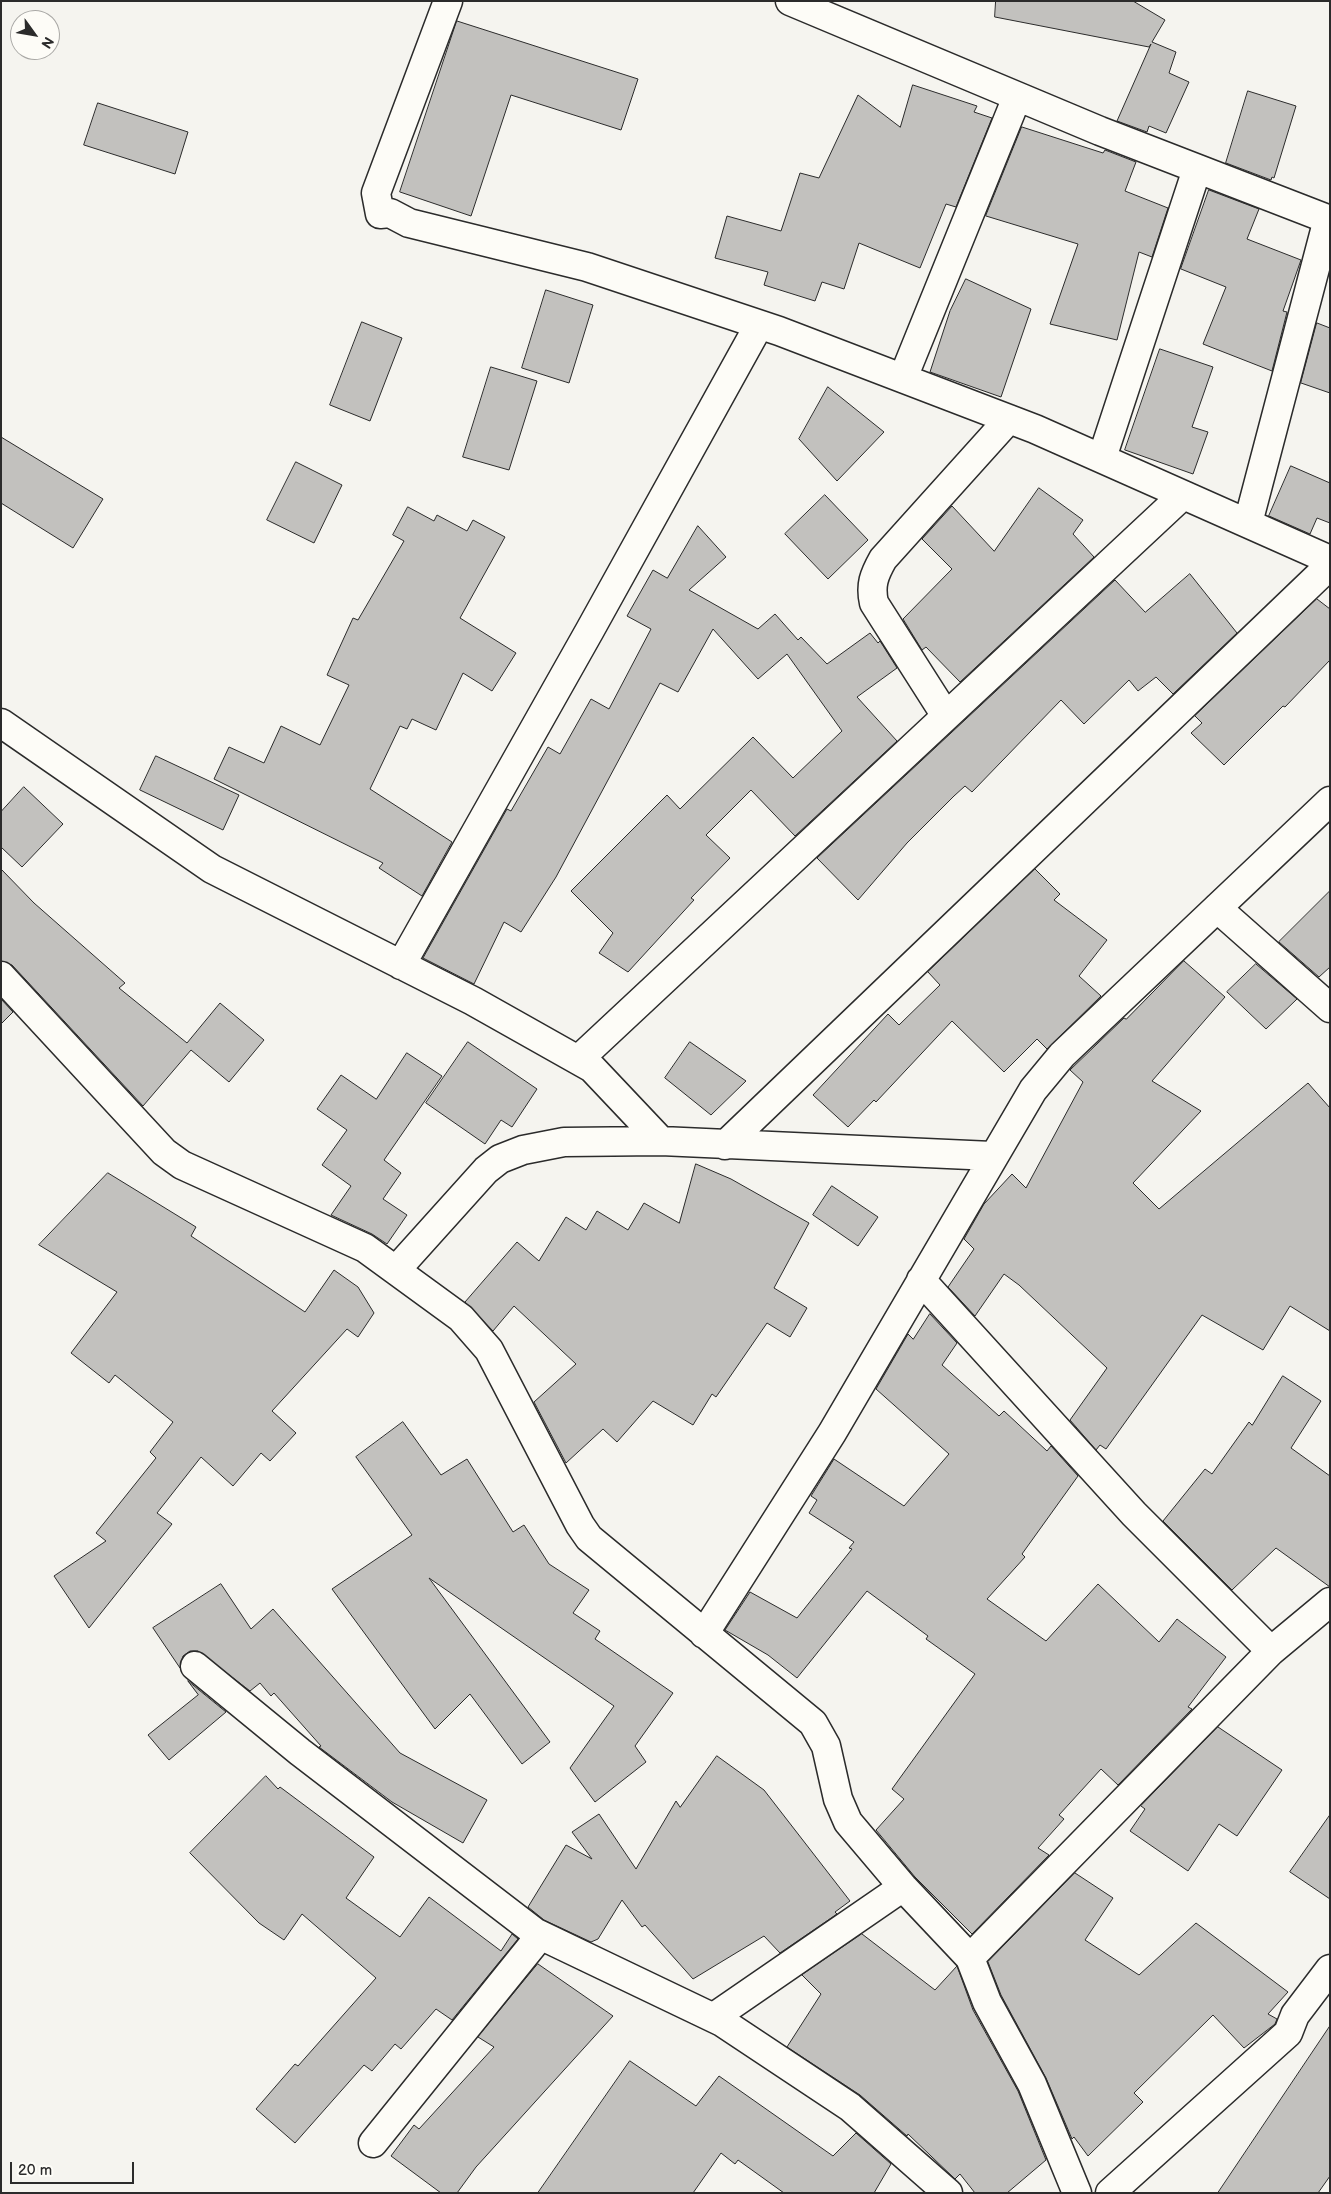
<!DOCTYPE html>
<style>
body{margin:0}
#map{position:relative;width:1331px;height:2194px;overflow:hidden;background:#f5f4ef;font-family:"Balsamiq Sans",sans-serif}
canvas{display:block}
.frame{position:absolute;inset:0;border:2px solid #2b2b2b;pointer-events:none}
.north{position:absolute;left:10px;top:10px;width:50px;height:50px;box-sizing:border-box;background:#fdfcf7;border:1px solid #a9a8a5;border-radius:50%;rotate:122deg;font-size:14px;font-weight:700;line-height:20px;text-align:center;color:#2b2b2b}
.north::after{content:'';display:block;margin:auto;width:18px;height:22px;background:#2b2b2b;clip-path:polygon(50% 0,100% 100%,50% 72%,0 100%)}
.scale{position:absolute;left:10px;top:2162px;width:124px;height:22px;box-sizing:border-box;border:2px solid #2b2b2b;border-top:0;padding-left:6px;font-size:15px;line-height:18px;white-space:nowrap;color:#2b2b2b;-webkit-text-stroke:4px #fdfcf7;paint-order:stroke}
</style>
<div id="map">
<canvas width="1331" height="2194"></canvas>
<div class="frame"></div>
<div class="north">N</div>
<div class="scale">20 m</div>
</div>
<script>
const context = document.querySelector('canvas').getContext('2d');
context.lineJoin = 'round';
function paint(path, color) { context.fillStyle = color; context.fill(path, 'evenodd'); }
function stroke(path, color, width, dash) { context.strokeStyle = color; context.lineWidth = width; context.lineCap = dash ? 'butt' : 'round'; context.setLineDash(dash || []); context.stroke(path); }
const building = new Path2D(`
 M 996,1 L 1133,1 L 1165,20 L 1152,42 L 1176,52 L 1169,73 L 1189,82 L 1166,133 L 1149,126 L 1147,132 L 1117,121 L 1151,44 L 1149,47 L 995,17 Z
 M 457,21 L 638,79 L 621,130 L 511,95 L 471,216 L 400,192 Z
 M 913,85 L 977,106 L 974,112 L 992,118 L 956,207 L 946,204 L 920,268 L 859,243 L 844,289 L 822,282 L 815,301 L 764,285 L 768,272 L 715,258 L 727,216 L 781,231 L 800,173 L 819,178 L 858,95 L 900,127 Z
 M 1248,91 L 1296,106 L 1274,178 L 1272,177 L 1271,180 L 1226,163 Z
 M 98,103 L 188,132 L 175,174 L 84,145 Z
 M 1022,127 L 1103,153 L 1105,150 L 1136,162 L 1125,191 L 1168,208 L 1152,257 L 1139,252 L 1117,340 L 1050,324 L 1078,244 L 986,216 Z
 M 1209,190 L 1259,209 L 1247,239 L 1301,260 L 1283,311 L 1287,312 L 1272,371 L 1203,344 L 1226,287 L 1181,269 Z
 M 966,279 L 1031,309 L 1001,397 L 930,372 L 950,311 Z
 M 546,290 L 593,305 L 569,383 L 522,368 Z
 M 362,322 L 402,338 L 370,421 L 330,405 Z
 M 1317,323 L 1330,328 L 1330,393 L 1301,383 Z
 M 1160,349 L 1213,367 L 1192,427 L 1208,432 L 1193,474 L 1125,450 Z
 M 491,367 L 537,381 L 509,470 L 463,457 Z
 M 828,387 L 884,432 L 837,481 L 799,439 Z
 M 1,437 L 103,499 L 73,548 L 1,503 Z
 M 296,462 L 342,485 L 314,543 L 267,520 Z
 M 1291,466 L 1330,483 L 1330,523 L 1317,518 L 1310,534 L 1269,516 Z
 M 1039,488 L 1083,520 L 1073,534 L 1094,557 L 960,682 L 926,647 L 922,650 L 903,619 L 952,569 L 922,539 L 952,506 L 994,551 Z
 M 825,495 L 868,540 L 828,579 L 785,534 Z
 M 408,507 L 434,521 L 437,515 L 467,531 L 473,520 L 505,537 L 460,618 L 516,653 L 492,691 L 463,673 L 436,730 L 412,719 L 407,729 L 400,726 L 370,789 L 452,842 L 422,896 L 379,868 L 383,863 L 214,779 L 229,747 L 264,763 L 281,726 L 320,745 L 349,685 L 327,675 L 353,618 L 358,620 L 404,541 L 393,535 Z
 M 698,526 L 726,557 L 689,590 L 758,629 L 775,614 L 798,640 L 801,637 L 827,664 L 870,633 L 878,643 L 880,641 L 897,668 L 857,697 L 897,741 L 795,836 L 751,790 L 706,835 L 730,858 L 691,898 L 694,900 L 628,972 L 599,953 L 613,933 L 571,891 L 667,795 L 680,809 L 753,737 L 793,778 L 842,731 L 787,654 L 758,679 L 713,629 L 678,692 L 660,683 L 556,877 L 521,932 L 504,922 L 474,984 L 423,958 L 507,809 L 511,811 L 548,747 L 560,754 L 591,699 L 609,709 L 651,629 L 627,616 L 653,570 L 667,578 Z
 M 1190,574 L 1237,633 L 1173,694 L 1156,677 L 1138,691 L 1129,680 L 1084,724 L 1061,700 L 972,792 L 965,786 L 954,796 L 907,843 L 858,900 L 817,858 L 1115,580 L 1145,612 Z
 M 1317,599 L 1330,609 L 1330,660 L 1285,707 L 1283,706 L 1224,765 L 1191,733 L 1202,723 L 1195,716 Z
 M 156,756 L 239,795 L 223,830 L 140,790 Z
 M 24,787 L 63,824 L 22,867 L 1,847 L 1,812 Z
 M 1,869 L 34,903 L 125,983 L 119,988 L 187,1043 L 220,1003 L 264,1040 L 229,1082 L 191,1050 L 143,1106 L 12,965 L 1,961 Z
 M 1035,869 L 1060,894 L 1054,900 L 1107,940 L 1079,976 L 1101,996 L 1047,1049 L 1037,1039 L 1004,1072 L 952,1021 L 876,1102 L 874,1100 L 848,1127 L 813,1095 L 888,1014 L 899,1025 L 940,985 L 928,972 Z
 M 1330,891 L 1330,967 L 1319,977 L 1279,942 Z
 M 1184,961 L 1225,997 L 1152,1081 L 1201,1111 L 1133,1183 L 1159,1209 L 1308,1083 L 1330,1108 L 1330,1331 L 1290,1306 L 1263,1350 L 1202,1315 L 1106,1449 L 1100,1445 L 1096,1450 L 1070,1420 L 1107,1368 L 1019,1285 L 1004,1274 L 975,1316 L 948,1287 L 974,1249 L 964,1239 L 984,1204 L 1012,1174 L 1026,1188 L 1083,1082 L 1070,1070 L 1124,1018 L 1126,1019 Z
 M 1256,964 L 1297,999 L 1266,1029 L 1227,992 Z
 M 1,999 L 13,1012 L 1,1024 Z
 M 468,1042 L 537,1089 L 512,1127 L 501,1120 L 485,1144 L 426,1103 Z
 M 690,1042 L 746,1081 L 711,1115 L 665,1078 Z
 M 407,1053 L 442,1076 L 384,1160 L 401,1173 L 383,1199 L 407,1215 L 387,1244 L 372,1234 L 331,1215 L 351,1186 L 322,1165 L 347,1130 L 317,1109 L 341,1075 L 376,1099 Z
 M 696,1164 L 731,1179 L 809,1223 L 774,1288 L 807,1308 L 790,1337 L 767,1323 L 716,1397 L 712,1394 L 693,1425 L 653,1401 L 617,1442 L 603,1429 L 566,1463 L 534,1402 L 576,1364 L 514,1306 L 493,1331 L 465,1302 L 517,1242 L 539,1261 L 566,1217 L 586,1230 L 597,1211 L 628,1230 L 644,1203 L 679,1223 Z
 M 108,1173 L 196,1227 L 191,1236 L 305,1312 L 334,1270 L 358,1287 L 374,1313 L 358,1337 L 347,1329 L 272,1411 L 296,1433 L 270,1461 L 261,1453 L 233,1486 L 201,1457 L 157,1513 L 172,1524 L 89,1628 L 54,1576 L 106,1541 L 96,1533 L 156,1458 L 150,1452 L 173,1422 L 115,1375 L 109,1383 L 71,1353 L 117,1292 L 39,1245 Z
 M 832,1186 L 878,1217 L 858,1246 L 813,1215 Z
 M 930,1314 L 957,1343 L 942,1365 L 999,1416 L 1004,1411 L 1047,1451 L 1051,1446 L 1078,1476 L 1022,1554 L 1025,1557 L 987,1599 L 1046,1641 L 1098,1584 L 1159,1642 L 1177,1619 L 1226,1657 L 1188,1707 L 1192,1709 L 1118,1785 L 1101,1769 L 1059,1815 L 1064,1819 L 1038,1848 L 1049,1855 L 972,1934 L 915,1877 L 876,1830 L 904,1799 L 892,1789 L 975,1674 L 926,1639 L 928,1636 L 867,1591 L 797,1678 L 768,1655 L 725,1630 L 750,1592 L 797,1618 L 852,1549 L 849,1548 L 854,1542 L 809,1513 L 817,1500 L 811,1496 L 834,1459 L 904,1506 L 949,1454 L 876,1389 L 908,1334 L 913,1339 Z
 M 1283,1376 L 1321,1401 L 1291,1448 L 1330,1476 L 1330,1587 L 1276,1548 L 1232,1590 L 1163,1521 L 1205,1469 L 1212,1474 L 1249,1422 L 1252,1425 Z
 M 403,1422 L 441,1475 L 467,1459 L 513,1532 L 524,1525 L 549,1564 L 589,1590 L 573,1613 L 600,1631 L 595,1639 L 673,1693 L 635,1746 L 646,1762 L 595,1802 L 570,1768 L 614,1706 L 429,1578 L 550,1742 L 522,1764 L 470,1694 L 435,1729 L 332,1589 L 412,1535 L 356,1457 Z
 M 221,1584 L 251,1629 L 273,1609 L 400,1753 L 487,1800 L 463,1843 L 392,1802 L 319,1747 L 321,1746 L 274,1693 L 271,1696 L 260,1683 L 250,1691 L 198,1651 L 190,1651 L 183,1656 L 180,1668 L 153,1628 Z
 M 188,1681 L 226,1712 L 169,1760 L 148,1735 L 198,1695 Z
 M 1218,1727 L 1282,1770 L 1237,1836 L 1219,1824 L 1188,1871 L 1130,1831 L 1145,1809 L 1141,1806 Z
 M 717,1756 L 764,1790 L 850,1901 L 835,1912 L 837,1914 L 780,1953 L 764,1936 L 693,1979 L 645,1925 L 642,1927 L 622,1900 L 598,1939 L 591,1942 L 544,1920 L 528,1907 L 566,1845 L 592,1859 L 572,1832 L 599,1814 L 636,1869 L 676,1801 L 680,1807 Z
 M 266,1776 L 278,1789 L 280,1787 L 374,1857 L 346,1898 L 400,1937 L 429,1897 L 501,1951 L 512,1934 L 518,1939 L 452,2020 L 436,2009 L 401,2049 L 395,2044 L 372,2071 L 364,2065 L 295,2143 L 256,2109 L 295,2064 L 298,2066 L 376,1978 L 302,1914 L 284,1940 L 259,1923 L 190,1853 Z
 M 1330,1815 L 1330,1899 L 1290,1872 Z
 M 1075,1873 L 1113,1898 L 1085,1940 L 1139,1975 L 1196,1923 L 1288,1992 L 1268,2014 L 1277,2019 L 1275,2024 L 1244,2048 L 1213,2015 L 1134,2093 L 1143,2102 L 1088,2156 L 1074,2137 L 1072,2139 L 1046,2078 L 1001,1995 L 988,1962 Z
 M 862,1934 L 935,1990 L 957,1966 L 973,2010 L 1018,2091 L 1046,2160 L 1007,2193 L 975,2193 L 960,2174 L 955,2179 L 908,2134 L 907,2136 L 860,2095 L 787,2047 L 821,1994 L 802,1975 Z
 M 538,1964 L 613,2016 L 476,2167 L 457,2193 L 441,2193 L 391,2156 L 414,2125 L 419,2129 L 494,2047 L 478,2037 Z
 M 1330,2026 L 1330,2176 L 1318,2193 L 1218,2193 Z
 M 630,2061 L 696,2106 L 719,2076 L 833,2156 L 856,2133 L 891,2164 L 874,2193 L 784,2193 L 738,2160 L 735,2164 L 721,2153 L 693,2193 L 538,2193 Z`);
const street = new Path2D(`
 M 448,1 L 376,193 L 380,214 L 390,213 L 409,223 L 587,267 L 779,331 L 1035,429 L 1330,560
 M 790,1 L 1100,131 L 1330,220
 M 903,378 L 1017,97
 M 1102,458 L 1197,169
 M 1248,523 L 1328,219
 M 946,716 L 874,603 C 870,585 874,575 883,559 L 1009,419
 M 1,723 L 212,869 L 473,1001 L 592,1068 L 661,1141
 M 1217,908 L 1330,1008
 M 401,965 L 590,630 L 759,325
 M 1,976 L 164,1152 L 182,1165 L 365,1248 L 461,1318 L 489,1350 L 580,1525 L 589,1538 L 813,1723 L 826,1746 L 838,1799 L 848,1822 L 903,1887 L 970,1958
 M 578,1060 L 1183,495
 M 725,1145 L 1330,565
 M 396,1270 L 486,1170 L 500,1159 L 523,1150 L 564,1142 L 661,1141 L 992,1156
 M 921,1280 L 1134,1514 L 1271,1651
 M 704,1634 L 832,1433 L 1033,1090 L 1062,1055 L 1330,801
 M 195,1666 L 300,1752 L 536,1933 L 722,2022 L 850,2107 L 948,2193
 M 714,2017 L 903,1887
 M 373,2143 L 540,1936
 M 1077,2193 L 1032,2084 L 987,2002 L 970,1958 L 1271,1651 L 1330,1602
 M 1110,2193 L 1288,2033 L 1295,2015 L 1330,1969`);
paint(building, '#c2c1be');
stroke(building, '#2b2b2b', 1);
stroke(street, '#2b2b2b', 31);
stroke(street, '#fdfcf7', 28);
</script>
